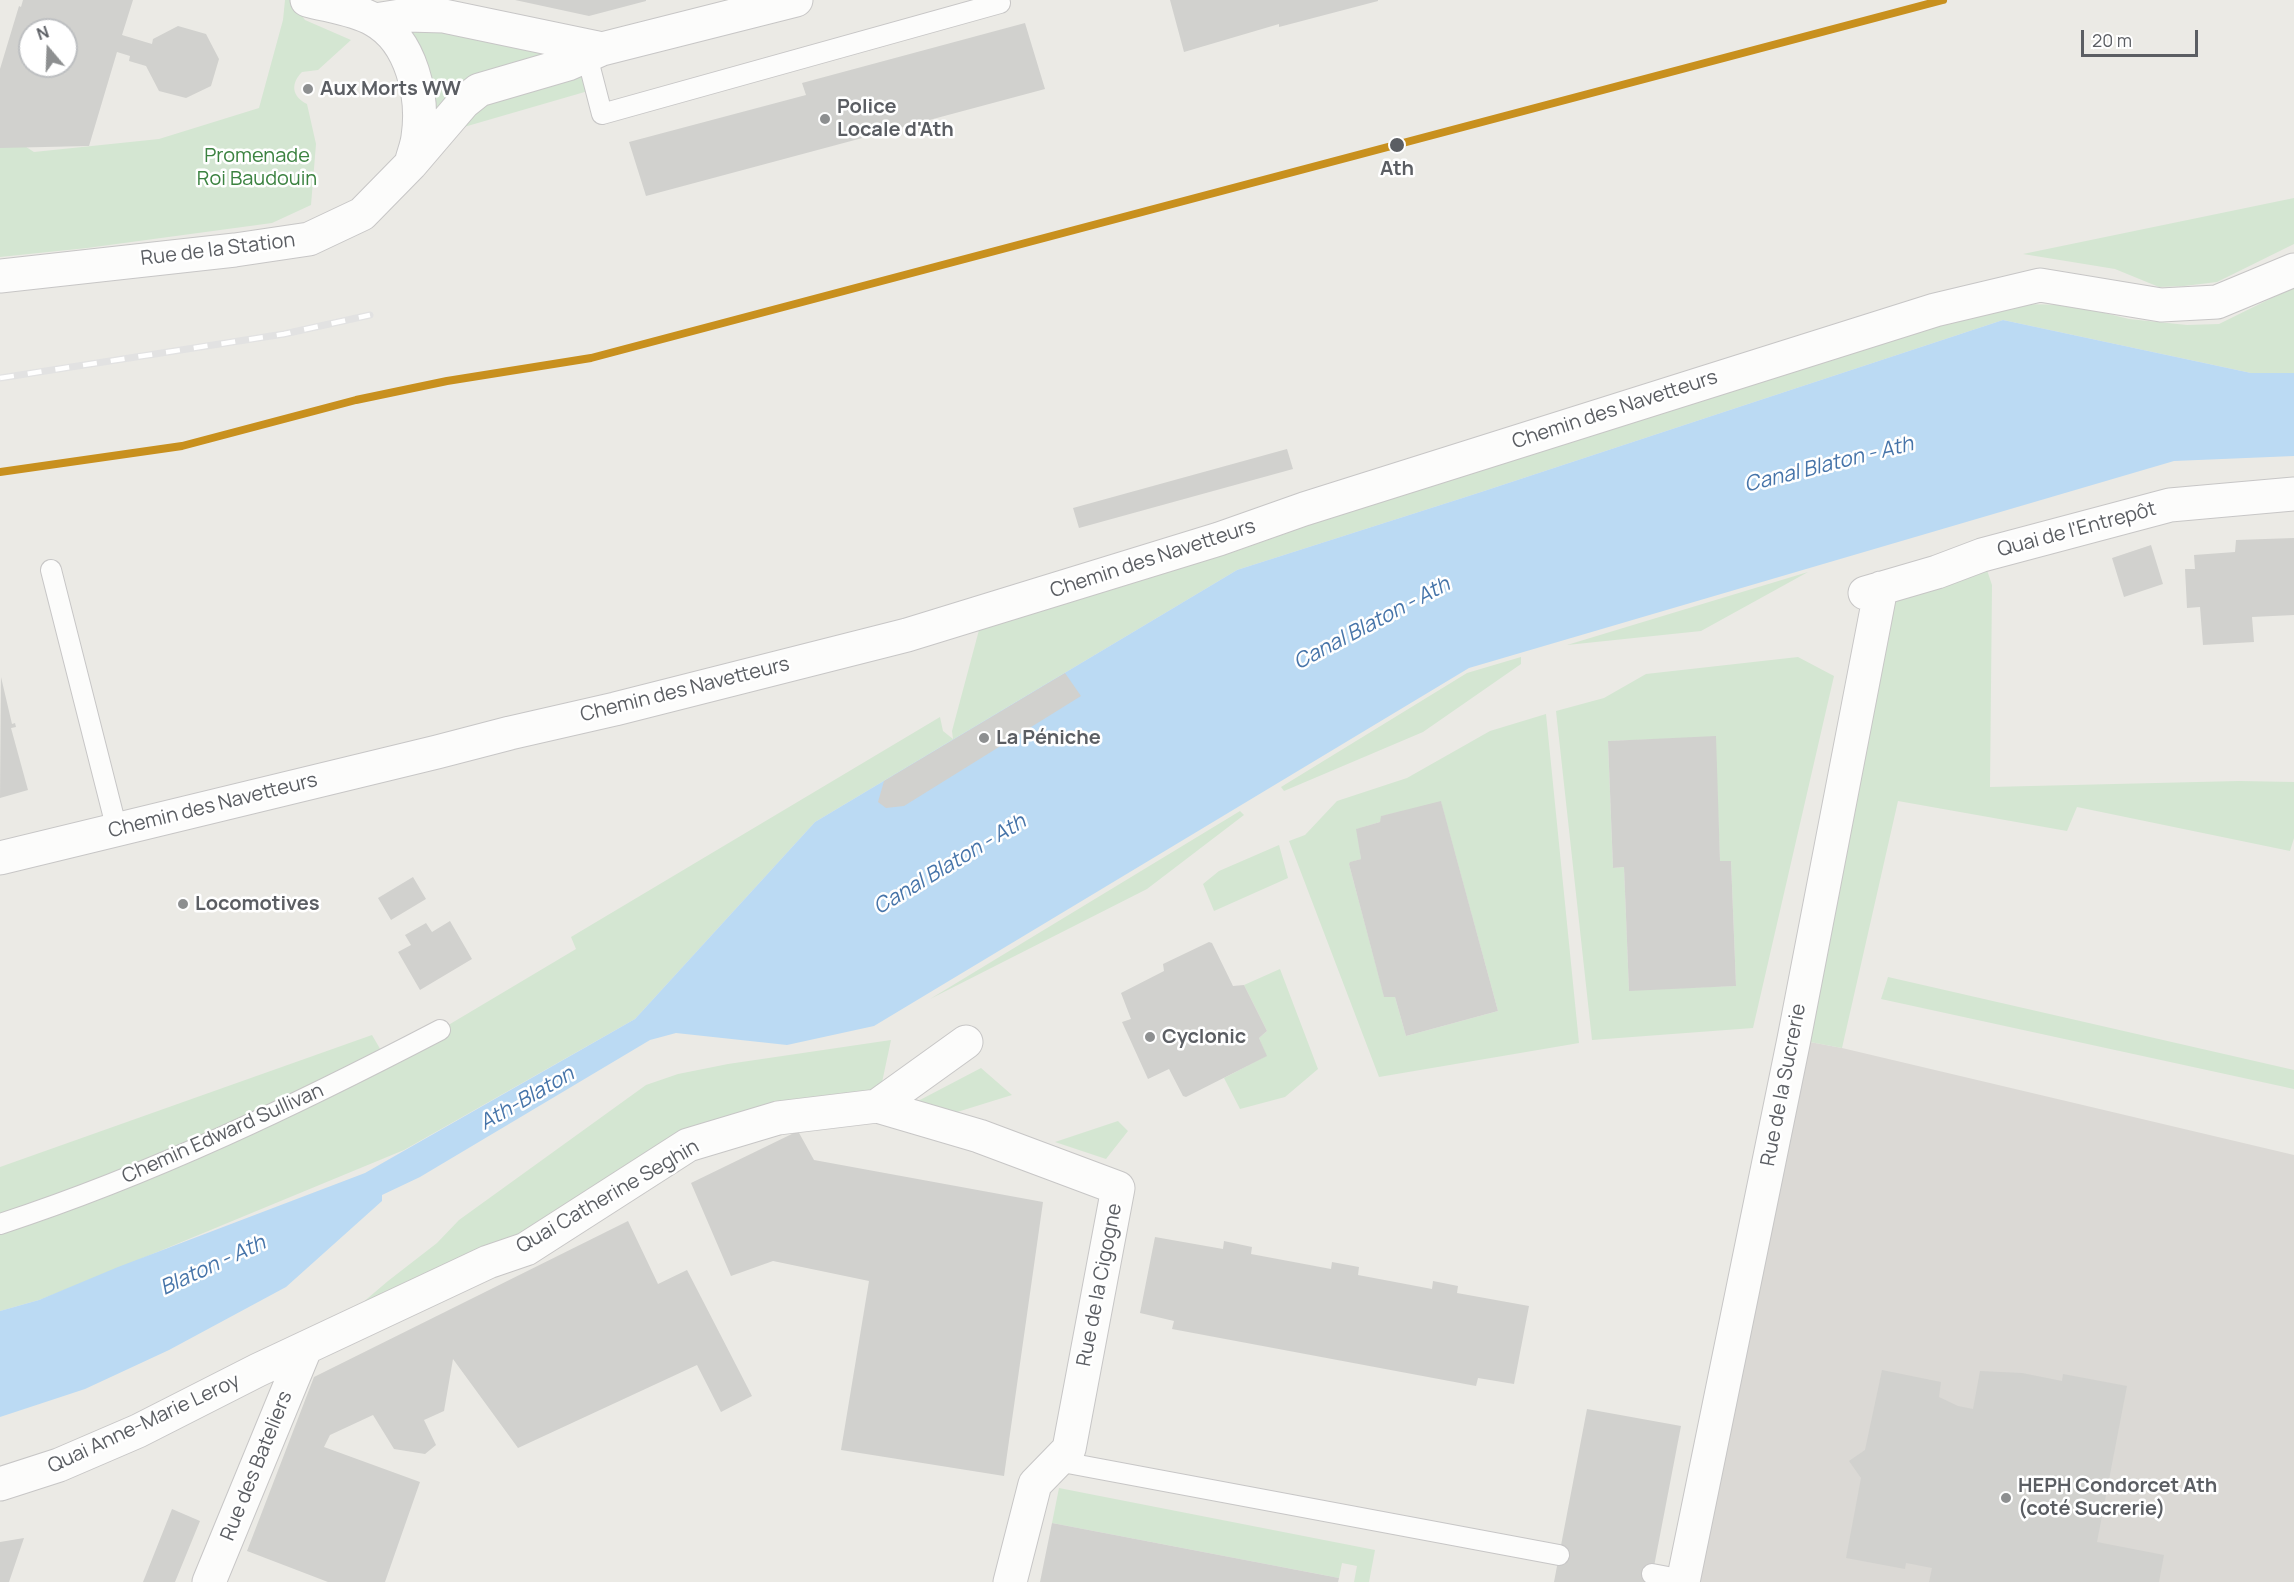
<!DOCTYPE html>
<meta charset="utf-8">
<style>
body{margin:0}
#map{position:relative;width:2294px;height:1582px;overflow:hidden;background:#ebeae5;font-family:Manrope,sans-serif}
canvas{display:block}
.north{position:absolute;left:18px;top:18px;width:60px;height:60px;box-sizing:border-box;background:#fff;border:2px solid #bdbfc1;border-radius:50%;rotate:341deg;font-size:16px;font-weight:700;line-height:24px;text-align:center;color:#5b5e63}
.north::after{content:'';display:block;margin:auto;width:21px;height:27px;background:#8d8f90;clip-path:polygon(50% 0,100% 100%,50% 72%,0 100%)}
.scale{position:absolute;left:2081px;top:30px;width:117px;height:27px;box-sizing:border-box;border:3px solid #5b5e63;border-top:0;padding-left:8px;font-size:18px;line-height:21px;white-space:nowrap;color:#5b5e63;-webkit-text-stroke:4px #fff;paint-order:stroke}
</style>
<div id="map">
<canvas width="2294" height="1582"></canvas>
<div class="north">N</div>
<div class="scale">20 m</div>
</div>
<script>
const context = document.querySelector('canvas').getContext('2d');
context.lineJoin = 'round';
function paint(path, color) { context.fillStyle = color; context.fill(path, 'evenodd'); }
function stroke(path, color, width, dash) { context.strokeStyle = color; context.lineWidth = width; context.lineCap = dash ? 'butt' : 'round'; context.setLineDash(dash || []); context.stroke(path); }
function label(font, color, halo, rows, align = 'center') {
  context.font = font + ' Manrope,sans-serif'; context.lineWidth = 5; context.setLineDash([]); context.textBaseline = 'middle'; context.strokeStyle = halo; context.fillStyle = color; for (const [text, x, y, turn = 0] of rows) {
    context.save(); context.translate(x, y); context.rotate((+turn || 0) * Math.PI / 180); context.textAlign = isNaN(turn) ? turn : align; if (halo) context.strokeText(text, 0, 0); context.fillText(text, 0, 0); context.restore();
  }
}
const industrial = new Path2D(`
 M 1794,1039 L 1842,1048 L 2294,1155 L 2294,1582 L 1683,1582 Z`);
const green = new Path2D(`
 M 285,0 L 290,0 L 305,20 L 351,40 L 318,70 L 302,72 C 291,83 291,96 307,104 L 316,144 L 311,205 L 272,223 L 87,248 L 0,257 L 0,144 L 20,143 L 34,152 L 159,139 L 259,108 L 283,20 Z
 M 407,15 L 544,37 L 595,89 L 464,127 L 447,121 L 411,164 Z
 M 2294,198 L 2294,244 L 2217,282 L 2184,286 L 2159,287 L 2115,269 L 2023,254 Z
 M 2294,287 L 2294,373 L 2251,373 L 2003,320 L 1475,494 L 1237,570 L 815,822 L 635,1019 L 404,1150 L 80,1284 L 39,1300 L 0,1311 L 0,1167 L 372,1035 L 386,1059 L 440,1030 L 576,949 L 571,937 L 940,717 L 943,731 L 953,739 L 952,731 L 979,630 L 1236,551 L 1312,524 L 1978,311 L 2020,304 L 2072,305 L 2129,319 L 2187,325 L 2219,324 Z
 M 1982,555 L 1992,585 L 1990,787 L 2239,781 L 2294,782 L 2294,838 L 2290,851 L 2077,807 L 2067,831 L 1898,801 L 1842,1048 L 1794,1039 L 1883,591 Z
 M 1808,572 L 1701,631 L 1567,645 Z
 M 1521,657 L 1521,664 L 1423,732 L 1284,791 L 1281,787 L 1467,673 Z
 M 1798,657 L 1834,676 L 1753,1028 L 1592,1040 L 1556,711 L 1604,698 L 1646,674 ZM 1715,737 L 1720,861 L 1731,861 L 1736,986 L 1629,990 L 1624,867 L 1613,868 L 1608,741 Z
 M 1546,714 L 1579,1043 L 1379,1077 L 1289,841 L 1305,835 L 1337,801 L 1407,778 L 1490,731 ZM 1441,802 L 1498,1011 L 1406,1036 L 1395,997 L 1384,996 L 1349,864 L 1351,862 L 1361,859 L 1357,829 L 1380,822 L 1382,816 Z
 M 1240,811 L 1244,815 L 1147,889 L 930,999 Z
 M 1279,845 L 1288,878 L 1214,911 L 1203,884 L 1219,871 Z
 M 1280,969 L 1318,1069 L 1285,1097 L 1240,1109 L 1224,1078 L 1266,1056 L 1259,1038 L 1267,1031 L 1244,985 Z
 M 1888,977 L 2294,1070 L 2294,1089 L 1881,999 Z
 M 891,1040 L 877,1106 L 688,1145 L 526,1249 L 341,1321 L 388,1281 L 437,1243 L 459,1220 L 646,1085 L 678,1074 L 728,1064 Z
 M 981,1068 L 1012,1095 L 954,1113 L 918,1101 Z
 M 1118,1121 L 1128,1131 L 1106,1159 L 1055,1142 Z
 M 1059,1488 L 1375,1550 L 1369,1582 L 1354,1582 L 1357,1566 L 1342,1563 L 1339,1578 L 1052,1523 Z`);
const water = new Path2D(`
 M 2003,320 L 2251,373 L 2294,373 L 2294,456 L 2174,461 L 1469,668 L 874,1026 L 787,1045 L 676,1033 L 650,1040 L 420,1177 L 382,1195 L 382,1201 L 286,1287 L 169,1350 L 85,1389 L 0,1417 L 0,1311 L 39,1300 L 118,1267 L 365,1173 L 635,1019 L 815,822 L 1237,570 L 1475,494 Z`);
const building = new Path2D(`
 M 23,0 L 133,0 L 122,35 L 152,44 L 153,39 L 178,26 L 206,34 L 219,59 L 211,86 L 186,98 L 159,91 L 146,66 L 129,61 L 130,56 L 117,52 L 89,146 L 0,148 L 0,69 L 19,6 L 21,7 ZM 30,30 L 66,30 L 66,66 L 30,66 Z
 M 515,0 L 646,0 L 646,1 L 589,16 Z
 M 1170,0 L 1378,0 L 1378,1 L 1279,27 L 1279,24 L 1184,52 Z
 M 1025,23 L 1045,89 L 646,196 L 629,142 L 806,95 L 802,83 Z
 M 1287,449 L 1293,469 L 1079,528 L 1073,508 Z
 M 2294,538 L 2294,615 L 2252,617 L 2254,642 L 2203,645 L 2200,607 L 2187,608 L 2185,569 L 2195,569 L 2194,555 L 2235,552 L 2236,540 Z
 M 2151,545 L 2163,584 L 2124,597 L 2112,558 Z
 M 1065,673 L 1081,696 L 904,806 L 886,808 L 878,802 L 884,781 Z
 M 1,677 L 12,724 L 15,723 L 16,727 L 11,728 L 28,790 L 0,798 Z
 M 1716,736 L 1720,861 L 1731,861 L 1736,986 L 1629,991 L 1624,867 L 1613,868 L 1608,741 Z
 M 1441,801 L 1498,1011 L 1406,1036 L 1395,997 L 1384,997 L 1349,864 L 1350,862 L 1361,859 L 1356,829 L 1380,822 L 1381,816 Z
 M 413,877 L 426,899 L 391,920 L 378,898 Z
 M 450,921 L 472,959 L 420,990 L 398,952 L 411,945 L 405,935 L 426,923 L 432,932 Z
 M 1209,942 L 1212,943 L 1233,986 L 1244,985 L 1267,1031 L 1259,1038 L 1267,1056 L 1186,1097 L 1183,1096 L 1169,1069 L 1148,1079 L 1122,1022 L 1131,1019 L 1121,993 L 1164,971 L 1163,964 Z
 M 798,1131 L 814,1160 L 1043,1202 L 1004,1476 L 841,1450 L 869,1281 L 773,1261 L 731,1276 L 691,1183 Z
 M 628,1221 L 658,1284 L 687,1270 L 752,1396 L 721,1412 L 697,1365 L 518,1448 L 453,1359 L 444,1411 L 424,1420 L 436,1445 L 425,1454 L 394,1449 L 373,1415 L 330,1435 L 324,1447 L 420,1482 L 385,1582 L 328,1582 L 247,1551 L 314,1377 Z
 M 1155,1237 L 1223,1249 L 1224,1241 L 1252,1247 L 1251,1254 L 1331,1269 L 1332,1262 L 1359,1267 L 1358,1275 L 1432,1289 L 1433,1281 L 1458,1286 L 1457,1293 L 1529,1306 L 1514,1384 L 1478,1378 L 1476,1386 L 1172,1329 L 1174,1321 L 1140,1313 Z
 M 1882,1370 L 1941,1382 L 1939,1397 L 1958,1406 L 1973,1409 L 1980,1371 L 2022,1373 L 2062,1381 L 2063,1374 L 2127,1386 L 2097,1542 L 2164,1555 L 2159,1582 L 1929,1582 L 1932,1568 L 1906,1563 L 1905,1569 L 1846,1558 L 1861,1478 L 1849,1461 L 1865,1450 Z
 M 1587,1409 L 1681,1426 L 1651,1582 L 1554,1582 Z
 M 172,1509 L 200,1521 L 175,1582 L 143,1582 Z
 M 1052,1523 L 1339,1578 L 1338,1582 L 1040,1582 Z
 M 24,1538 L 9,1582 L 0,1582 L 0,1542 Z`);
const service = new Path2D(`
 M 587,56 L 602,114 L 1000,3 L 999,0
 M 51,570 L 117,830
 M 0,1224 C 153,1174 298,1104 440,1030
 M 1057,1461 L 1559,1555
 M 1652,1574 L 1684,1580`);
const minor = new Path2D(`
 M 1865,593 L 1937,572 L 1982,555 L 2170,505 L 2294,494
 M 0,858 L 437,752 L 510,733 L 615,709 L 907,635 L 1219,539 L 1304,509 L 1935,310 L 2040,285 L 2161,305 L 2217,302 L 2294,270
 M 877,1106 L 979,1136 L 1118,1188 L 1069,1449 L 1035,1484 L 1010,1582
 M 0,1484 L 59,1465 L 138,1431 L 258,1370 L 488,1262 L 526,1249 L 688,1145 L 778,1118 L 877,1106 L 966,1042
 M 209,1582 L 305,1349
 M 1683,1582 L 1794,1039 L 1881,588`);
const tertiary = new Path2D(`
 M 307,0 C 329,6 355,9 374,20 C 412,41 424,97 418,137 C 417,146 413,155 411,164
 M 375,20 L 407,15 L 444,16 L 602,49
 M 0,276 L 235,250 L 309,239 L 362,214 L 411,164 L 464,102 L 479,90 L 568,64 L 602,49 L 796,0`);
const rail = new Path2D(`
 M 0,378 L 284,334 L 370,315`);
const rail1 = new Path2D(`
 M 0,472 L 182,446 L 356,400 L 447,381 L 591,358 L 1943,0`);
const markers = [
 [308,89,6,"#8d8f90"],
 [825,119,6,"#8d8f90"],
 [1397,145,8,"#5b5e63"],
 [984,738,6,"#8d8f90"],
 [183,904,6,"#8d8f90"],
 [1150,1037,6,"#8d8f90"],
 [2006,1498,6,"#8d8f90"]
];
const poiNames = [
 ["Aux Morts WW",320,89],
 ["Police",837,107],
 ["Locale d'Ath",837,130],
 ["La Péniche",996,738],
 ["Locomotives",195,904],
 ["Cyclonic",1162,1037],
 ["HEPH Condorcet Ath",2018,1486],
 ["(coté Sucrerie)",2018,1509]
];
const parkNames = [
 ["Promenade",257,156],
 ["Roi Baudouin",257,179]
];
const stopNames = [
 ["Ath",1397,169]
];
const streetNames = [
 ["Rue de la Station",218,250,-7],
 ["Chemin des Navetteurs",1615,410,-18],
 ["Quai de l'Entrepôt",2077,530,-15],
 ["Chemin des Navetteurs",1153,559,-18],
 ["Chemin des Navetteurs",685,690,-14],
 ["Chemin des Navetteurs",213,806,-14],
 ["Rue de la Sucrerie",1784,1085,-79],
 ["Chemin Edward Sullivan",223,1134,-24],
 ["Quai Catherine Seghin",608,1197,-30],
 ["Rue de la Cigogne",1100,1285,-79],
 ["Quai Anne-Marie Leroy",144,1424,-25],
 ["Rue des Bateliers",257,1466,-68]
];
const waterNames = [
 ["Canal Blaton - Ath",1829,465,-14],
 ["Canal Blaton - Ath",1372,624,-28],
 ["Canal Blaton - Ath",950,865,-31],
 ["Ath-Blaton",527,1099,-30],
 ["Blaton - Ath",213,1266,-25]
];
paint(industrial, '#dbd9d5');
paint(green, '#d4e6d2');
paint(water, '#bbdaf3');
paint(building, '#d1d1ce');
stroke(service, '#c7c6c6', 22);
stroke(minor, '#c7c6c6', 35);
stroke(tertiary, '#c7c6c6', 35);
stroke(service, '#fcfcfb', 20);
stroke(minor, '#fcfcfb', 33);
stroke(tertiary, '#fcfcfb', 33);
stroke(rail, '#e2e2e2', 7);
stroke(rail, '#fff', 4.5, [14]);
stroke(rail1, '#c8901e', 8);
for (const [x, y, r, color] of markers) { const dot = new Path2D(); dot.arc(x, y, r, 0, 2 * Math.PI); context.fillStyle = color; context.fill(dot); stroke(dot, '#fff', 2); }
label('bold 20px', '#5b5e63', '#fff', poiNames, 'left');
label('20px', '#3b8240', '#fff', parkNames);
label('bold 20px', '#5b5e63', '#fff', stopNames);
label('20px', '#5b5e63', '#fff', streetNames);
label('italic 21px', '#4674a9', '#fff', waterNames);
</script>
